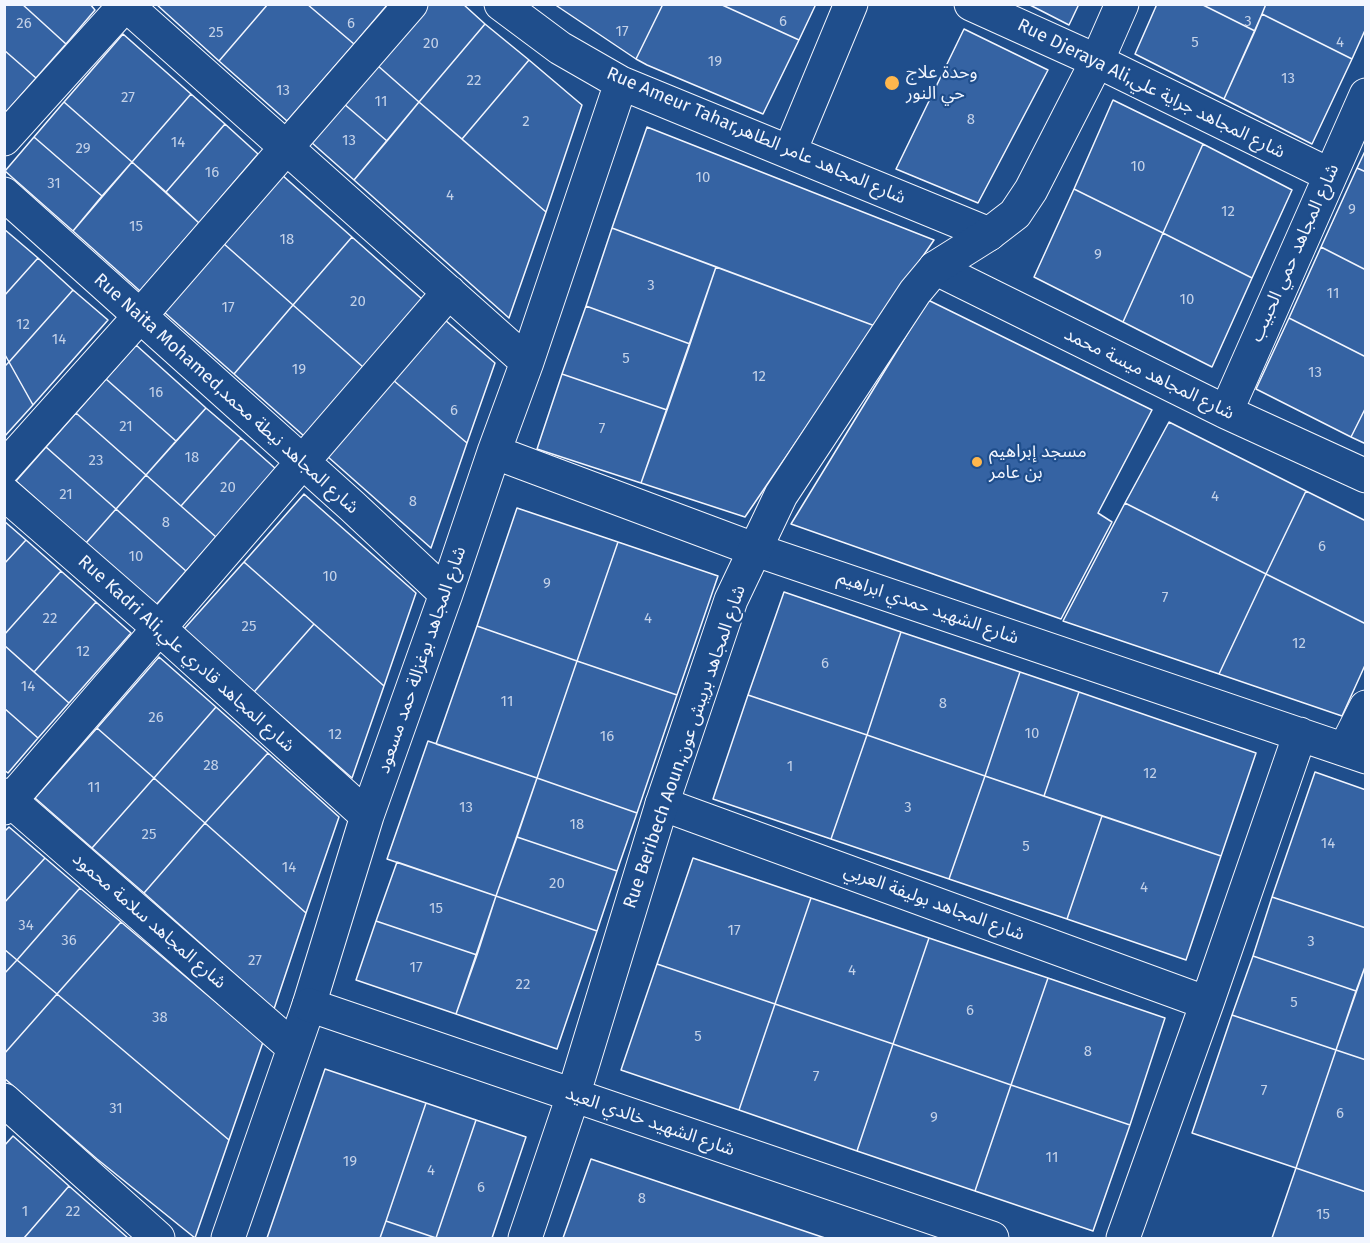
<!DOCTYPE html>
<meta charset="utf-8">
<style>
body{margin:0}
#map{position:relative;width:1370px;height:1243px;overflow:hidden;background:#1f4e8c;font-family:"Fira Sans",sans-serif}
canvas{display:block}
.frame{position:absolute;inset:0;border:6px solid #f2f6ff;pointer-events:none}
</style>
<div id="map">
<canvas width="1370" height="1243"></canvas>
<div class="frame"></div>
</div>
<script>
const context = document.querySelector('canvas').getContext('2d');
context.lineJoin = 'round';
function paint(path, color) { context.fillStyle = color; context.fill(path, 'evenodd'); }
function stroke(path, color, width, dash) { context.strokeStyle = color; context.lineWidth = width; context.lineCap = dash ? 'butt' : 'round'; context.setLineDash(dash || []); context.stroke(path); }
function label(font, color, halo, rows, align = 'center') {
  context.font = font + ' "Fira Sans","Noto Sans Arabic",sans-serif'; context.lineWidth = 4.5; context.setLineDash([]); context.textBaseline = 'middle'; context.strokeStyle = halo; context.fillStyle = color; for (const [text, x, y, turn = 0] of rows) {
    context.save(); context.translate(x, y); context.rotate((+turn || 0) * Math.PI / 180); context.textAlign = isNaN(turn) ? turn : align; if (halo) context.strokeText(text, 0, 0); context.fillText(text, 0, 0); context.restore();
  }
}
const building = new Path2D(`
 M 4,4 L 22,4 L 66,44 L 36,78 L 4,50 Z
 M 22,4 L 90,4 L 95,10 L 66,44 Z
 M 156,4 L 268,4 L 219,61 Z
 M 268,4 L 307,4 L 354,44 L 287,121 L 219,61 Z
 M 307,4 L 388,4 L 354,44 Z
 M 429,4 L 463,4 L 485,24 L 419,102 L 377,65 Z
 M 554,4 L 663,4 L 636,59 Z
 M 663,4 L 720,4 L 799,40 L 763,114 L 647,65 L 636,59 Z
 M 720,4 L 816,4 L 799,40 Z
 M 1028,4 L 1079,4 L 1069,25 Z
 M 1157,4 L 1201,4 L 1255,31 L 1224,99 L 1135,54 Z
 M 1201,4 L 1266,4 L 1255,31 Z
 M 1266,4 L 1366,4 L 1366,28 L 1352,59 L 1262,14 Z
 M 1262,14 L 1352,59 L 1312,144 L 1224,99 Z
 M 485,24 L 529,60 L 462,139 L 419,102 Z
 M 964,29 L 1048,70 L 978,203 L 896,169 Z
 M 123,34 L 191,94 L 132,162 L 64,102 Z
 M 4,50 L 36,78 L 6,112 L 4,110 Z
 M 529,60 L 582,105 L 546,212 L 462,139 Z
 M 377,65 L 419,102 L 387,141 L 343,103 Z
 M 191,94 L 225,124 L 166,192 L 132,162 Z
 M 1113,100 L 1203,144 L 1163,233 L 1074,189 Z
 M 64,102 L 132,162 L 102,196 L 34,137 Z
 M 419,102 L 546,212 L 509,318 L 354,180 Z
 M 343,103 L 387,141 L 354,180 L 311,142 Z
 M 225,124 L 258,154 L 199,223 L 166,192 Z
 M 647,127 L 934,240 L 875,326 L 612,228 Z
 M 34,137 L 102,196 L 73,231 L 5,171 Z
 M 1203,144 L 1292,190 L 1252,278 L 1163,233 Z
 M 1366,149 L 1366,172 L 1357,168 Z
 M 132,162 L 199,223 L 140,291 L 73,231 Z
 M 1357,168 L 1366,172 L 1366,270 L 1321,247 Z
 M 282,175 L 352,237 L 293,305 L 223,243 Z
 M 1074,189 L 1163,233 L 1123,322 L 1034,277 Z
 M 612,228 L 716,267 L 690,344 L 586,306 Z
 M 4,229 L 38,258 L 4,296 Z
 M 1163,233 L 1252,278 L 1212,367 L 1123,322 Z
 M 352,237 L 422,299 L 363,367 L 293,305 Z
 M 223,243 L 293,305 L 234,374 L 164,312 Z
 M 1321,247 L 1366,270 L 1366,357 L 1289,318 Z
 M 38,258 L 73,290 L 9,362 L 4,353 L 4,296 Z
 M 716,267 L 875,326 L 745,517 L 641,483 Z
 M 73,290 L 108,320 L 33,405 L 9,362 Z
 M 928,300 L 1152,410 L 1098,513 L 1112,522 L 1061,619 L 791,524 Z
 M 293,305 L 363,367 L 304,436 L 234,374 Z
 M 586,306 L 690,344 L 667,410 L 562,374 Z
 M 1289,318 L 1366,357 L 1366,407 L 1351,437 L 1256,389 Z
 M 445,320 L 495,363 L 467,443 L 393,380 Z
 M 136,345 L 206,408 L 176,441 L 106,379 Z
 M 9,362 L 33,405 L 4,437 L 4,367 Z
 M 562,374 L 667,410 L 641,483 L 537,449 Z
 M 106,379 L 176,441 L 146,475 L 76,413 Z
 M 393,380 L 467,443 L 431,548 L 327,456 Z
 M 1366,407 L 1366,444 L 1351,437 Z
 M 206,408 L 241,438 L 181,506 L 146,475 Z
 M 76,413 L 146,475 L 116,509 L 46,447 Z
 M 1169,422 L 1306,491 L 1266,574 L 1125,503 Z
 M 241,438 L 276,469 L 216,537 L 181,506 Z
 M 46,447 L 116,509 L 86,543 L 16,481 Z
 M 146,475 L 216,537 L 186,571 L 116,509 Z
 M 1306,491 L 1366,521 L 1366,624 L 1266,574 Z
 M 304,494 L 416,593 L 384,686 L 244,562 Z
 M 1125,503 L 1266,574 L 1219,674 L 1063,621 Z
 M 517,508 L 618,542 L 577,661 L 477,626 Z
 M 116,509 L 186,571 L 156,605 L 86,543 Z
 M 4,521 L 26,540 L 4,564 Z
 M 26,540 L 61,571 L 4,635 L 4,564 Z
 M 618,542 L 718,576 L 677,695 L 577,661 Z
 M 244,562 L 314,624 L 254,692 L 184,629 Z
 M 61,571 L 96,602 L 34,672 L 4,645 L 4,635 Z
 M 1266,574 L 1366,624 L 1366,663 L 1342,716 L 1219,674 Z
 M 784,592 L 901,632 L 867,735 L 748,695 Z
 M 96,602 L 131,633 L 69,703 L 34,672 Z
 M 314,624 L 384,686 L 352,778 L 254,692 Z
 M 477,626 L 577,661 L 537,778 L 436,744 Z
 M 901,632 L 1020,672 L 985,776 L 867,735 Z
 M 4,645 L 69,703 L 38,738 L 4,708 Z
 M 159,657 L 216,707 L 154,778 L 97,728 Z
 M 577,661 L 677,695 L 637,813 L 537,778 Z
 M 1020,672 L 1079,692 L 1044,796 L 985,776 Z
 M 1079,692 L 1256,753 L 1221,856 L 1044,796 Z
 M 748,695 L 867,735 L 831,839 L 713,799 Z
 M 216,707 L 268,753 L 205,823 L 154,778 Z
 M 4,708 L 38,738 L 8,773 L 4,770 Z
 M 97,728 L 154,778 L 92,848 L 35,798 Z
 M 867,735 L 985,776 L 949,879 L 831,839 Z
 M 428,741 L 537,778 L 496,896 L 387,859 Z
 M 268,753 L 339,817 L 306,913 L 205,823 Z
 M 1315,772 L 1366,790 L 1366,928 L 1272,897 Z
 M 985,776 L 1102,816 L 1067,919 L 949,879 Z
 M 154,778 L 205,823 L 144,893 L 92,848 Z
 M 537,778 L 637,813 L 617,871 L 517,837 Z
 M 1102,816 L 1221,856 L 1186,960 L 1067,919 Z
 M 205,823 L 306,913 L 274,1009 L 144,893 Z
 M 9,827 L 45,858 L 4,903 L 4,832 Z
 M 517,837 L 617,871 L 597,931 L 496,896 Z
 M 45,858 L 80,888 L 17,960 L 4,949 L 4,903 Z
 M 693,858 L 811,898 L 775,1004 L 657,964 Z
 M 397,862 L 496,896 L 477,955 L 376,921 Z
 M 80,888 L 121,922 L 57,994 L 17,960 Z
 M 496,896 L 597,931 L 557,1049 L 456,1014 Z
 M 1272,897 L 1366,928 L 1366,964 L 1356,991 L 1253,956 Z
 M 811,898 L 929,938 L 893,1044 L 775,1004 Z
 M 376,921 L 477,955 L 456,1014 L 356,980 Z
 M 121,922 L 263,1042 L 229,1140 L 57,994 Z
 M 929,938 L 1048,978 L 1011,1085 L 893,1044 Z
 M 4,949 L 17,960 L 4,974 Z
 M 1253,956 L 1356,991 L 1336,1050 L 1232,1015 Z
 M 17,960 L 57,994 L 4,1054 L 4,974 Z
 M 657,964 L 775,1004 L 739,1110 L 621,1070 Z
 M 1366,964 L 1366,1060 L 1336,1050 Z
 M 1048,978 L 1165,1018 L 1130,1125 L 1011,1085 Z
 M 57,994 L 229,1140 L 195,1238 L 97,1159 L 4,1078 L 4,1054 Z
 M 775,1004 L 893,1044 L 857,1151 L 739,1110 Z
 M 1232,1015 L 1336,1050 L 1296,1168 L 1192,1133 Z
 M 893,1044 L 1011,1085 L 975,1191 L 857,1151 Z
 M 1336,1050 L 1366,1060 L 1366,1192 L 1296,1168 Z
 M 325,1069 L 426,1103 L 386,1221 L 380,1238 L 267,1238 Z
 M 1011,1085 L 1130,1125 L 1093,1231 L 975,1191 Z
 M 426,1103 L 476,1120 L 436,1238 L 386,1221 Z
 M 476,1120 L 526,1137 L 492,1238 L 436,1238 Z
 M 13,1136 L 69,1186 L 24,1238 L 4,1238 L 4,1146 Z
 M 591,1159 L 825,1238 L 563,1238 Z
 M 1296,1168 L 1366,1192 L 1366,1238 L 1272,1238 Z
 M 69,1186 L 128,1238 L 24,1238 Z
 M 386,1221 L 436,1238 L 437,1238 L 380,1238 Z`);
const minor = new Path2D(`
 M 125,4 L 527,362
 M 501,4 L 560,48 L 621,83 L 989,234
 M 971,4 L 1097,61 L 1330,175
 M 4,139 L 126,4
 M 790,151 L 851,4
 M 4,194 L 352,506 L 446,594
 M 935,268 L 1226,412 L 1366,476
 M 1226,412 L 1366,95
 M 494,452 L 756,550 L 1366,757
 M 4,468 L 140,316 L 411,4
 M 4,493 L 160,629 L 367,816
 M 1345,749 L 1366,707
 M 4,795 L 294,1048
 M 662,804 L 1207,1003
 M 4,808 L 449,292
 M 4,1100 L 158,1238
 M 228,1238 L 309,1005 L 367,816 L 446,594 L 494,452 L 527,362 L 621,83
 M 1123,1238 L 1207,1003 L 1300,734`);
const tertiary = new Path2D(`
 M 309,1005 L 992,1238
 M 525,1238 L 573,1096 L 662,804 L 731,600 L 781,495 L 915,292 L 935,268 L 989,234 L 1015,214 L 1031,190 L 1097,61 L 1122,4`);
const markers = [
 [892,83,8,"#ffb74d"],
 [977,462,6,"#ffb74d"]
];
const numberNames = [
 ["6",783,22],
 ["3",1248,22],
 ["26",24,24],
 ["6",351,24],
 ["17",622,32],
 ["25",216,33],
 ["5",1195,43],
 ["4",1340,43],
 ["20",431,44],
 ["19",715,62],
 ["13",1288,79],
 ["22",474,81],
 ["13",283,91],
 ["27",128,98],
 ["11",381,102],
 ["8",971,120],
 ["2",526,122],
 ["13",349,141],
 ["14",178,143],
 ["29",83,149],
 ["10",1138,167],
 ["16",212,173],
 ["10",703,178],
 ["31",54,184],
 ["4",450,196],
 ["9",1352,210],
 ["12",1228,212],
 ["15",136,227],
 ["18",287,240],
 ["9",1098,255],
 ["3",651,286],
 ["11",1333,294],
 ["10",1187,300],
 ["20",358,302],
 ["17",228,308],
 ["12",23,325],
 ["14",59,340],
 ["5",626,359],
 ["19",299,370],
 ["13",1315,373],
 ["12",759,377],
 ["16",156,393],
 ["6",454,411],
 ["21",126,427],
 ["7",602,429],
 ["18",192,458],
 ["23",96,461],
 ["20",228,488],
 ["21",66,495],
 ["4",1215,497],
 ["8",413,502],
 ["8",166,523],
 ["6",1322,547],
 ["10",136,557],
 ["10",330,577],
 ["9",547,584],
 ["7",1165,598],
 ["22",50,619],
 ["4",648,619],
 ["25",249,627],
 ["12",1299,644],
 ["12",83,652],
 ["6",825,664],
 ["14",28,687],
 ["11",507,702],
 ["8",943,704],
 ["26",156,718],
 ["10",1032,734],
 ["12",335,735],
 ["16",607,737],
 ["28",211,766],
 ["1",790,767],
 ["12",1150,774],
 ["11",94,788],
 ["13",466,808],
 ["3",908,808],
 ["18",577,825],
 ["25",149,835],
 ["14",1328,844],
 ["5",1026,847],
 ["14",289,868],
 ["20",557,884],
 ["4",1144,888],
 ["15",436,909],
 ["34",26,926],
 ["17",734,931],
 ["36",69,941],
 ["3",1311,942],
 ["27",255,961],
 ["17",416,968],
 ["4",852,971],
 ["22",523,985],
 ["5",1294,1003],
 ["6",970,1011],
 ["38",160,1018],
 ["5",698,1037],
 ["8",1088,1052],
 ["7",816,1077],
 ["7",1264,1091],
 ["31",116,1109],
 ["6",1340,1114],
 ["9",934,1118],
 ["11",1052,1158],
 ["19",350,1162],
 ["4",431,1171],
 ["6",481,1188],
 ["8",642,1199],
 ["1",25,1212],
 ["22",73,1212],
 ["15",1323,1215]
];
const poiNames = [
 ["وحدة علاج",906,73],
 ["حي النور",906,94],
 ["مسجد إبراهيم",989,452],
 ["بن عامر",989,473]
];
const streetNames = [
 ["Rue Djeraya Ali,شارع المجاهد جراية علي",1151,89,26],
 ["Rue Ameur Tahar,شارع المجاهد عامر الطاهر",756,136,23],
 ["شارع المجاهد حمي الحبيب",1295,253,-66],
 ["شارع المجاهد ميسة محمد",1149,374,26],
 ["Rue Naita Mohamed,شارع المجاهد نيطة محمد",226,394,42],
 ["شارع الشهيد حمدي ابراهيم",928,608,19],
 ["Rue Kadri Ali,شارع المجاهد قادري علي",186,654,42],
 ["شارع المجاهد بوغزالة حمد مسعود",422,660,-71],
 ["Rue Beribech Aoun,شارع المجاهد بريبش عون",685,747,-71],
 ["شارع المجاهد بوليفة العربي",934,903,20],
 ["شارع المجاهد سلامة محمود",149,921,41],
 ["شارع الشهيد خالدي العيد",650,1122,19]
];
paint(building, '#3563a3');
stroke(building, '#f2f6ff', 1.5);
stroke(minor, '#f2f6ff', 35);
stroke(tertiary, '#f2f6ff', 35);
stroke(minor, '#1f4e8c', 33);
stroke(tertiary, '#1f4e8c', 33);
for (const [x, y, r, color] of markers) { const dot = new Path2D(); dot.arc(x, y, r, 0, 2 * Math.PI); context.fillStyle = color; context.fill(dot); stroke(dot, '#1f4e8c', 2); }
label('15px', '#c3d1e8', null, numberNames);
label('18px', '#f2f6ff', '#1f4e8c', poiNames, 'left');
label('18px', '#f2f6ff', '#1f4e8c', streetNames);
</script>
